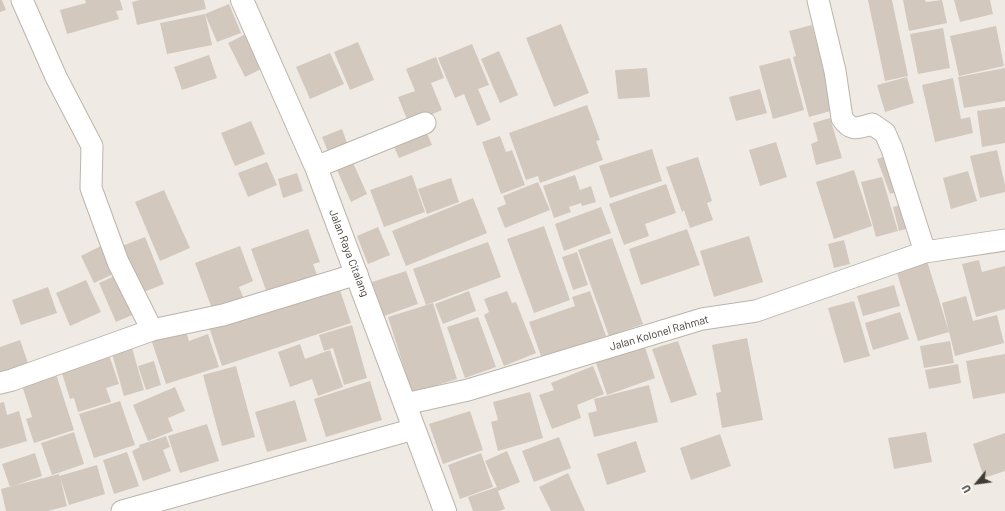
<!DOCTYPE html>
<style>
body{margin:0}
#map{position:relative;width:1005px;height:511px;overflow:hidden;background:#efebe4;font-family:Barlow,sans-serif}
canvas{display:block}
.north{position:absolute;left:957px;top:463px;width:40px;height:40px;-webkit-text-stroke:3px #fff;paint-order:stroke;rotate:241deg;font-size:11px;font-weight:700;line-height:16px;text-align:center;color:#413b35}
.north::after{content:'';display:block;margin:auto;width:14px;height:18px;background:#413b35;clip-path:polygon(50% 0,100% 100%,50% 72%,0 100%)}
</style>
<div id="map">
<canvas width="1005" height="511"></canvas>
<div class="north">U</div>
</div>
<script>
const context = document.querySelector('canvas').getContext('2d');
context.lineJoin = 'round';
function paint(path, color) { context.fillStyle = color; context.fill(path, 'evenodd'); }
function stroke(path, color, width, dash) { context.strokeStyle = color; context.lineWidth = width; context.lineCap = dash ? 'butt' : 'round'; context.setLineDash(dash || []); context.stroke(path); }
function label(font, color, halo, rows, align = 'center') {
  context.font = font + ' Barlow,sans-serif'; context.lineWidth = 3.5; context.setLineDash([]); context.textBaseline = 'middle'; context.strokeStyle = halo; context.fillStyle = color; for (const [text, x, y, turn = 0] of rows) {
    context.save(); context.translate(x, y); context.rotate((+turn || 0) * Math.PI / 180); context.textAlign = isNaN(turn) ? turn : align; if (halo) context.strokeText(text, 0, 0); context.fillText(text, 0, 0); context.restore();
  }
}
const building = new Path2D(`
 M 0,0 L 2,0 L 6,10 L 0,12 Z
 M 85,0 L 120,0 L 123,10 L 116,11 L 119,19 L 67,34 L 60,10 L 86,3 Z
 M 140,0 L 204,0 L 206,9 L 137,25 L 132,2 Z
 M 868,0 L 892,0 L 908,76 L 885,81 Z
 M 903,0 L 925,0 L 926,2 L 942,0 L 947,23 L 909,31 Z
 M 954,0 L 990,0 L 993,14 L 960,22 Z
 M 229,4 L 241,33 L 217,42 L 205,14 Z
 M 205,14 L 212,45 L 167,54 L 160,23 Z
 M 561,24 L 589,93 L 554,107 L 526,38 Z
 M 812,25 L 834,110 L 809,117 L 793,57 L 796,56 L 789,31 Z
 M 996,26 L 1004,66 L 959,76 L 950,36 Z
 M 943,28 L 950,68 L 918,74 L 910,34 Z
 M 250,32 L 267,66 L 245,77 L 228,43 Z
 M 358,42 L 374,80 L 350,90 L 334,52 Z
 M 472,44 L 489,85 L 478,89 L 491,120 L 477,126 L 464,94 L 455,98 L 438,58 Z
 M 499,51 L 518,95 L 500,103 L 481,59 Z
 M 330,53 L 344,84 L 310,99 L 296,67 Z
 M 209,55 L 217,78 L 182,90 L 174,67 Z
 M 436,57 L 444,78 L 431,83 L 442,110 L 409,124 L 398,97 L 415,91 L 406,69 Z
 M 790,58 L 804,110 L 773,119 L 759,66 Z
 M 647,68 L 650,97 L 618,99 L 615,70 Z
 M 1005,68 L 1005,101 L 964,108 L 958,77 Z
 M 907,77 L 914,103 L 885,112 L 877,85 Z
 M 953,78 L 961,119 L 970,117 L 973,133 L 935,142 L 922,85 Z
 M 760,89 L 767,113 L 736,121 L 729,97 Z
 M 587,105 L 600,140 L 596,141 L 603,160 L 540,183 L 538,176 L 526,180 L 509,133 Z
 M 1005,107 L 1005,143 L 982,147 L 977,111 Z
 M 830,118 L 842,158 L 816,165 L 811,144 L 818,141 L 813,123 Z
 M 251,121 L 265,154 L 235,166 L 221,133 Z
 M 424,126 L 432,145 L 399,158 L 391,140 Z
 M 342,129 L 350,151 L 331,159 L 322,137 Z
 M 500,136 L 506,152 L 512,150 L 525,185 L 501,194 L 482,142 Z
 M 776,142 L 787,177 L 760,186 L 749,150 Z
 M 652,149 L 662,181 L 610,198 L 599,166 Z
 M 997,150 L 1005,185 L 1005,192 L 980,198 L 970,156 Z
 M 896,153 L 908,188 L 890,194 L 877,159 Z
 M 350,156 L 367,194 L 351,202 L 334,163 Z
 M 698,157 L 712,201 L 707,203 L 713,220 L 690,228 L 684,210 L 682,212 L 666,167 Z
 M 267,162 L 277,185 L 248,197 L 238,173 Z
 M 854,170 L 872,226 L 834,239 L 816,182 Z
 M 968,171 L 977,201 L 951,209 L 943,178 Z
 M 297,173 L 303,191 L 283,198 L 278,179 Z
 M 412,175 L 425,212 L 384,227 L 370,190 Z
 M 575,175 L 580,190 L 591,186 L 596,202 L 582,206 L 581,203 L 569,207 L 571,212 L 554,218 L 543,186 Z
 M 882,177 L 898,231 L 876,237 L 861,182 Z
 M 451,178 L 459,202 L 427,214 L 418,189 Z
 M 538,182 L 550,210 L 505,228 L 497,208 L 506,204 L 503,196 Z
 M 666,184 L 676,213 L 645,224 L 649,236 L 624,245 L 609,204 Z
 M 164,190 L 190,248 L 160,261 L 135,202 Z
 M 473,198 L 487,233 L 406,266 L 392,231 Z
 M 916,201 L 923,224 L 899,231 L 893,207 Z
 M 601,207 L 611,233 L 564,251 L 555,224 Z
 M 544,226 L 570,300 L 534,313 L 507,239 Z
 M 378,227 L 390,255 L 368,264 L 357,236 Z
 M 308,229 L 320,262 L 313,264 L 317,275 L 267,293 L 251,249 Z
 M 687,229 L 700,265 L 641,285 L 629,249 Z
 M 749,236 L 763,282 L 714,297 L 700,251 Z
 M 145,237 L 164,284 L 136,295 L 117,248 Z
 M 612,238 L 643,324 L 609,336 L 578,250 Z
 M 844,240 L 850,264 L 834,268 L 828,244 Z
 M 488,242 L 501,277 L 426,305 L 413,269 Z
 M 107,243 L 120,271 L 94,283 L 81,256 Z
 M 240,246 L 253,281 L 239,287 L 245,302 L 214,314 L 195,263 Z
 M 577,252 L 588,285 L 573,290 L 562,257 Z
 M 979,260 L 982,272 L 1005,266 L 1005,309 L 976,317 L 962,264 Z
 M 927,261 L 949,332 L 918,341 L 896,270 Z
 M 406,271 L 418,304 L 384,316 L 372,282 Z
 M 121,273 L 139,312 L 116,322 L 99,283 Z
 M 86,280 L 101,312 L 70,326 L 56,293 Z
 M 337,281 L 351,323 L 222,366 L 208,324 Z
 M 894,285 L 900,306 L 863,316 L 857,296 Z
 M 48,287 L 57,313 L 21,325 L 12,300 Z
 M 469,291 L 476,311 L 443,324 L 435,304 Z
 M 507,291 L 512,303 L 516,302 L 536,353 L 504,366 L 484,315 L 489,312 L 484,299 Z
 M 590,291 L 606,336 L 542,359 L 529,322 L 575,306 L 572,297 Z
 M 966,296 L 973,321 L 997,315 L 1004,343 L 955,356 L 942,303 Z
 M 854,301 L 870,356 L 844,363 L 828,308 Z
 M 433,303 L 457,379 L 412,393 L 388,317 Z
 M 900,312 L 909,339 L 873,350 L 865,323 Z
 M 478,317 L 496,367 L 465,378 L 447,327 Z
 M 352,325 L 367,378 L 344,385 L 333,348 L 324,351 L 319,335 Z
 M 185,328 L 189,341 L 208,334 L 219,367 L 166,384 L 151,339 Z
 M 747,338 L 763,420 L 722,428 L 716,393 L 721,392 L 712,345 Z
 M 20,340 L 30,369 L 0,379 L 0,347 Z
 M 678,341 L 697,395 L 671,403 L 652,349 Z
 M 950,341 L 954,363 L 924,368 L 920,346 Z
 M 300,344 L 305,359 L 330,350 L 343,387 L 318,396 L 312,379 L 290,387 L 278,352 Z
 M 645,347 L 655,378 L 607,395 L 596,363 Z
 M 132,348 L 144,390 L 124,396 L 112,354 Z
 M 1005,354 L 1005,393 L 973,399 L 966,361 Z
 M 109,355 L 119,384 L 106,388 L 111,402 L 78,412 L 74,398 L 70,399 L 61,370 Z
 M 154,361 L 161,385 L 146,390 L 138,366 Z
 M 958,364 L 961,383 L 929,389 L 925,370 Z
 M 236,366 L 255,437 L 222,446 L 203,375 Z
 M 593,366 L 604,394 L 577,405 L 581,418 L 552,429 L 539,395 L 554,390 L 551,383 Z
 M 55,371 L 74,430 L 34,443 L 26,419 L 32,417 L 21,382 Z
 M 370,381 L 382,420 L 326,437 L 314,399 Z
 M 649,385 L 658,422 L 594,437 L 588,413 L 597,411 L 594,399 Z
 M 175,387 L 185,411 L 168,418 L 173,431 L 148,441 L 133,405 Z
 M 530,392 L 543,438 L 498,451 L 491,422 L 498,420 L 493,402 Z
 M 295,400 L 307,441 L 267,452 L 255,412 Z
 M 120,401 L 135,445 L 94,458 L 79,414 Z
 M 4,402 L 7,415 L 19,411 L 27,441 L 0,449 L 0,403 Z
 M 470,411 L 483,450 L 443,464 L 429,424 Z
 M 207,424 L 219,461 L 180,473 L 168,436 Z
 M 74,432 L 84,464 L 52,475 L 41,443 Z
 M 926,432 L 932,462 L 894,469 L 888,438 Z
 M 1005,433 L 1005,471 L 984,478 L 973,444 Z
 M 720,434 L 731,466 L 691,480 L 680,448 Z
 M 166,436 L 170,447 L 163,450 L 171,471 L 143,481 L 132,451 L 140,447 L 139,445 Z
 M 559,437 L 571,468 L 534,482 L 522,451 Z
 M 636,441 L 646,472 L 607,485 L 597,454 Z
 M 507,451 L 520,482 L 498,491 L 505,509 L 499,511 L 473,511 L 468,497 L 497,487 L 485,461 Z
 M 127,452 L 139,486 L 114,494 L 103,460 Z
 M 35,453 L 42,476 L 10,487 L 2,464 Z
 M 481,453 L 493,487 L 460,499 L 448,465 Z
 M 97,465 L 105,494 L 69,505 L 60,477 L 67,506 L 48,511 L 6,511 L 1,489 L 59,474 L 59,476 Z
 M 568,473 L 585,511 L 551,511 L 539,487 Z`);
const minor = new Path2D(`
 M 22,0 L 56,77 L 92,146 L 91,188 L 118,262 L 152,330
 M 818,0 L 835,71 L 842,118 C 851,132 858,128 872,124 L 885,133 L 892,149 L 925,252
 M 316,167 L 425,123
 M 0,383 L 12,380 L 152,330 L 223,315 L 357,274
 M 405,404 L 468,390 L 702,319 L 756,311 L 925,252 L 1005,240
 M 122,511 L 414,429`);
const tertiary = new Path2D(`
 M 242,0 L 316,167 L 445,511`);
const streetNames = [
 ["Jalan Raya Citalang",349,253,69],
 ["Jalan Kolonel Rahmat",659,333,-16]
];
paint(building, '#d2c8be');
stroke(minor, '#bcb4ab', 23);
stroke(tertiary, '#bcb4ab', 24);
stroke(minor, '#fff', 21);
stroke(tertiary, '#fff', 22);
label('11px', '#413b35', '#fff', streetNames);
</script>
